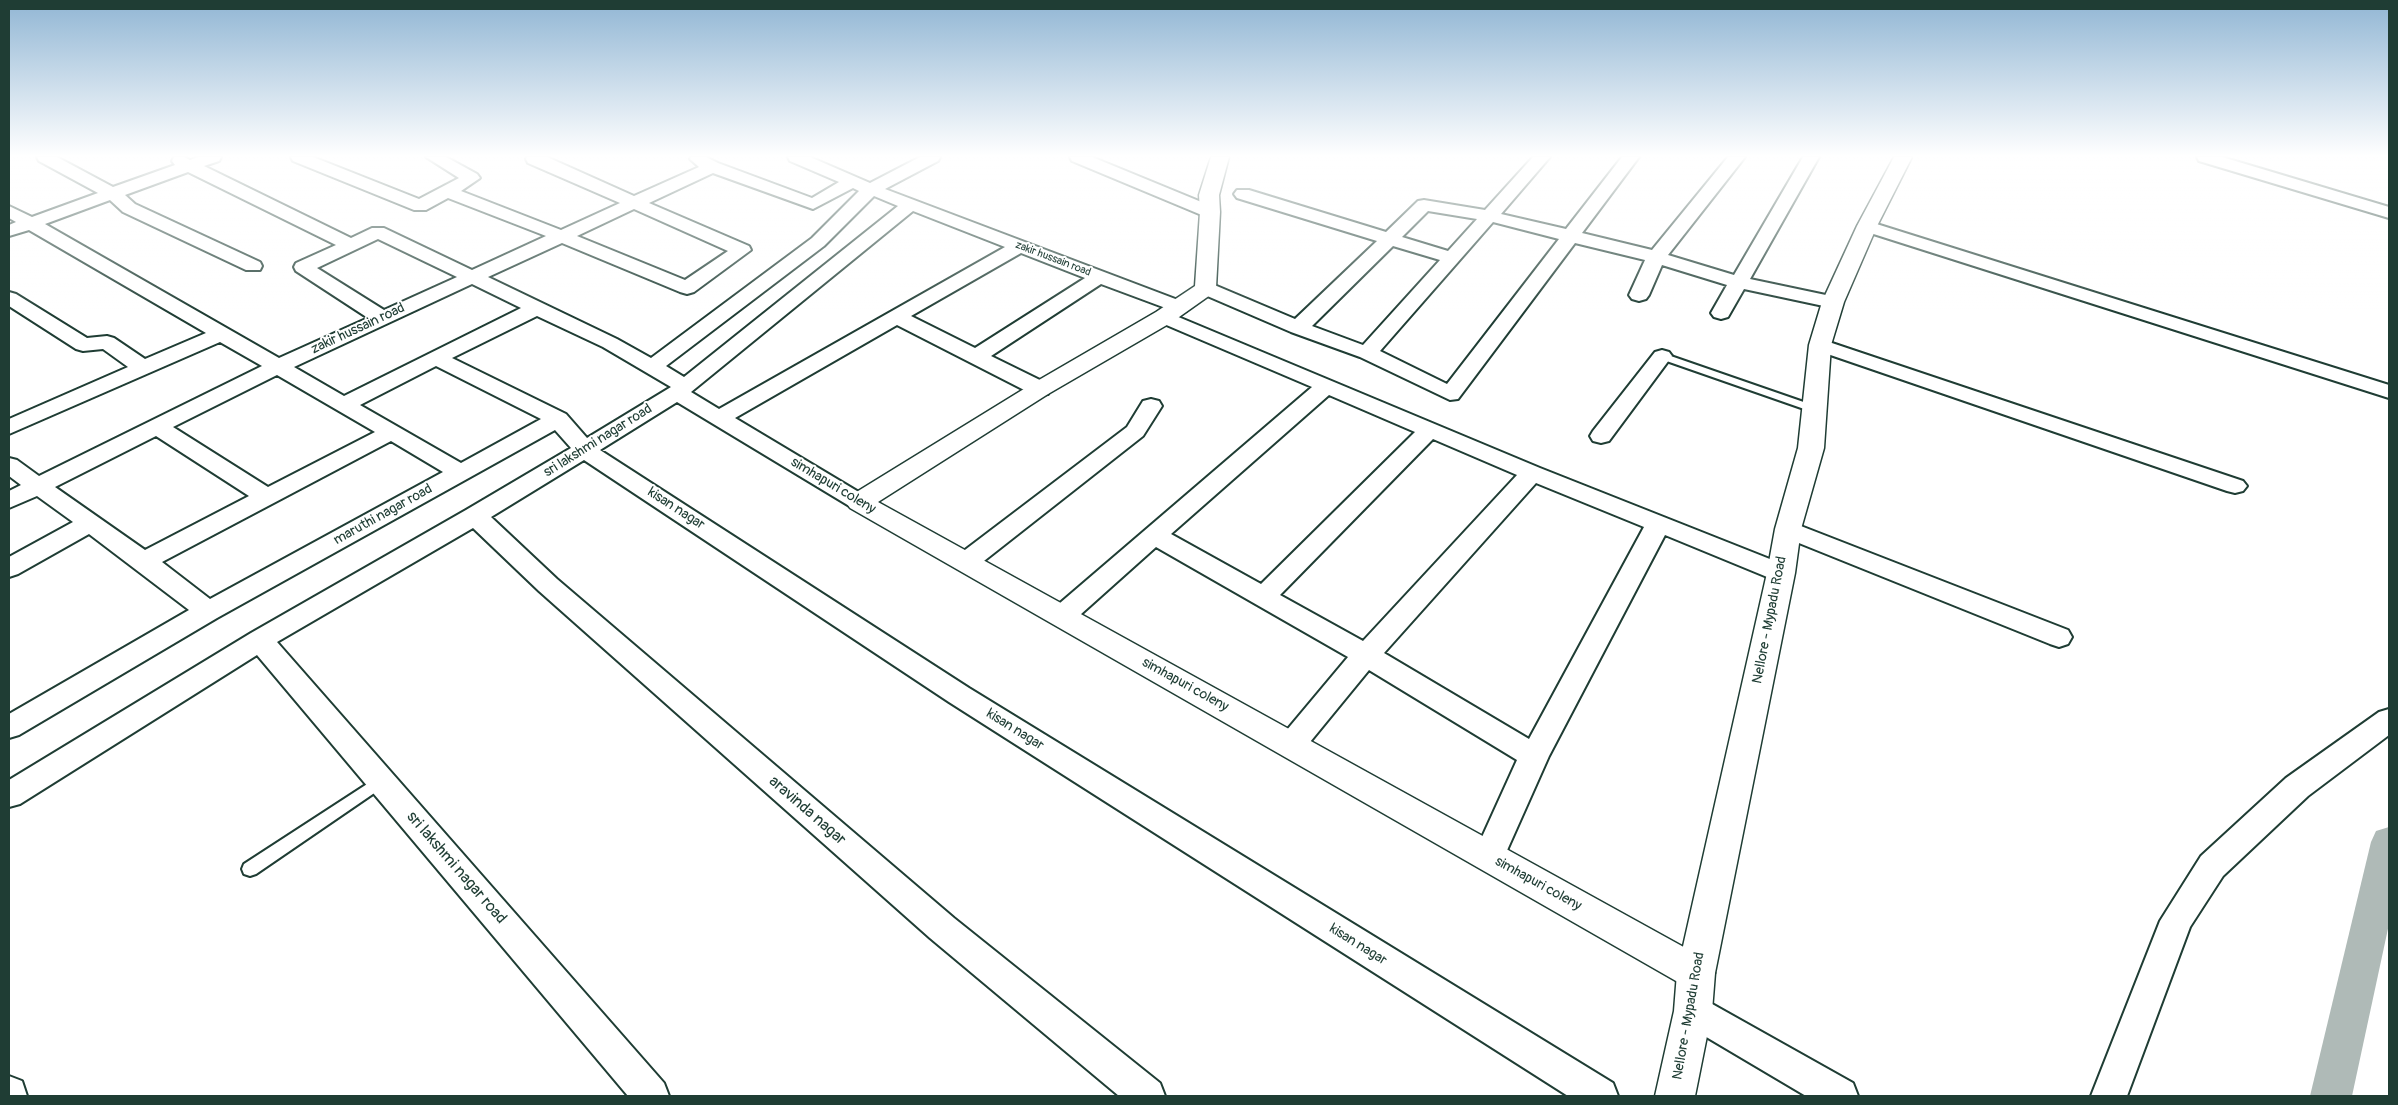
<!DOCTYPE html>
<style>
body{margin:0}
#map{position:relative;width:2398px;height:1105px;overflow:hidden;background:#fff;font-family:Pangolin,sans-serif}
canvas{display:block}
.frame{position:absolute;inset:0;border:10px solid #1f3d34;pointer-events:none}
</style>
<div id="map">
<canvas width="2398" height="1105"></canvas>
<div class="frame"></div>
</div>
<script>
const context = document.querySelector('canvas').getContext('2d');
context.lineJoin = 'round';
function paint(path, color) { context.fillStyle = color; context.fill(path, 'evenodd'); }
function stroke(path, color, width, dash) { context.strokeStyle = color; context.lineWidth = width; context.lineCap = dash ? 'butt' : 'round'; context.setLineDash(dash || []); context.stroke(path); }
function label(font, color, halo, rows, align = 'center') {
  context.font = font + ' Pangolin,sans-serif'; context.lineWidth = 4; context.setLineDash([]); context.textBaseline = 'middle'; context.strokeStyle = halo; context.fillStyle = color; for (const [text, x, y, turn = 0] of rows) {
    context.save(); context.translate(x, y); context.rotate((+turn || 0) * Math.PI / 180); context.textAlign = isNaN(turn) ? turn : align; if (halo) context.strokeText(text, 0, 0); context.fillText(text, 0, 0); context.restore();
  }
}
const canal = new Path2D(`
 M 2389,827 L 2389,924 L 2352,1096 L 2310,1096 L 2371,842 L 2376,831 Z`);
const lane = new Path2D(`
 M 1662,353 L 1818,407 L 1819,409 L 1818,411 L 1810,411 L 1658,358 L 1657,356 Z
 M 381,775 L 386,777 L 388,781 L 386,785 L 256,874 L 250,876 L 244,874 L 242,869 L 244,864 Z`);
const street = new Path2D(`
 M 37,157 L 57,157 L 113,187 L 175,165 L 172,161 L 174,157 L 184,157 L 190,160 L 198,157 L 221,157 L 219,161 L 204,166 L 351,238 L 372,228 L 384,228 L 472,270 L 546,236 L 448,198 L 426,210 L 414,210 L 293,161 L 291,157 L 313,157 L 419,199 L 459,178 L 426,157 L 446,157 L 477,174 L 480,178 L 461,191 L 561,230 L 620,203 L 528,163 L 526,159 L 527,157 L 547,157 L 634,196 L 699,167 L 690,159 L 691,157 L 706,157 L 718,163 L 812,198 L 839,182 L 790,161 L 788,157 L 810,157 L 870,183 L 920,157 L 940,157 L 938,161 L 885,189 L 1186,303 L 1189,307 L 1186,311 L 1179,313 L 1101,284 L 991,356 L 1048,384 L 1051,389 L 1048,394 L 1040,395 L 1032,394 L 897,325 L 735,418 L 867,497 L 871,502 L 867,507 L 859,510 L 851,507 L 677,402 L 600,450 L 969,688 L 1613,1083 L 1618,1096 L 1568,1096 L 949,702 L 584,460 L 491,517 L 557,579 L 954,918 L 1160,1083 L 1165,1096 L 1119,1096 L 930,938 L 539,591 L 473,528 L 277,642 L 664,1083 L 669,1096 L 628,1096 L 257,655 L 20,804 L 9,807 L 9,780 L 251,633 L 466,510 L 571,448 L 555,430 L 217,618 L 19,735 L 9,738 L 9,714 L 189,610 L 89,534 L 18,574 L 9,577 L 9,557 L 73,522 L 37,496 L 9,508 L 9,491 L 21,485 L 9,476 L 9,458 L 17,460 L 39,476 L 262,366 L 220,342 L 9,434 L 9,419 L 128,367 L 103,349 L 83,351 L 76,349 L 9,306 L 9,292 L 16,294 L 87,338 L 107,336 L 114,338 L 145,359 L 206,333 L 29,230 L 9,236 L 9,225 L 16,222 L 9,218 L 9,206 L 32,217 L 98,193 L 39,161 ZM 188,172 L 336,245 L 296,263 L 294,267 L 296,271 L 368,318 L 279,358 L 45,224 L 110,200 L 123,212 L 246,270 L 260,270 L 262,266 L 260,262 L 135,204 L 125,195 ZM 713,173 L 813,209 L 853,188 L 859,191 L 812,238 L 651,358 L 617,339 L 488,277 L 562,243 L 680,292 L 687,294 L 694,292 L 751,250 L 749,246 L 649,203 ZM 874,196 L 898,206 L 684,377 L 666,366 L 824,246 ZM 634,209 L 728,251 L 685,280 L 577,236 ZM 913,211 L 1005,247 L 719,409 L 691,392 ZM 378,239 L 457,277 L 384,310 L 317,268 ZM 1021,253 L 1085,278 L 975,348 L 911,316 ZM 472,284 L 521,308 L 344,396 L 294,367 ZM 537,316 L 603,347 L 671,387 L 587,438 L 566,414 L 452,358 ZM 436,366 L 541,419 L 461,463 L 360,405 ZM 277,375 L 375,432 L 268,487 L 173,427 ZM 156,436 L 249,496 L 145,550 L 55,487 ZM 391,441 L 443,472 L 210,599 L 162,562 Z
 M 1070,157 L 1092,157 L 1216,208 L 1219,212 L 1216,216 L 1204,216 L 1072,161 Z
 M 1533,157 L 1550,157 L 1501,214 L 1566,229 L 1622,157 L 1639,157 L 1582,233 L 1652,250 L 1728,157 L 1745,157 L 1668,255 L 1734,275 L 1803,157 L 1819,157 L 1750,279 L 1840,298 L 1843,302 L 1840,306 L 1833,308 L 1744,289 L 1728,317 L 1721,319 L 1714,317 L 1711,313 L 1727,285 L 1662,265 L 1649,295 L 1646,299 L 1639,301 L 1632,299 L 1629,295 L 1645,260 L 1575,243 L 1458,399 L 1450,400 L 1360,357 L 1291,332 L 1198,292 L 1195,288 L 1198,284 L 1205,282 L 1212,284 L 1295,319 L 1377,241 L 1237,198 L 1234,194 L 1237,190 L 1249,190 L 1386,232 L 1418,201 L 1424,200 L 1485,210 ZM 1428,211 L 1477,219 L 1448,251 L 1402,237 ZM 1493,222 L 1559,239 L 1447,384 L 1380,351 ZM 1393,246 L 1440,260 L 1363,345 L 1312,326 Z
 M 2197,157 L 2222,157 L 2389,207 L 2389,218 L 2199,161 Z
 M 1867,221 L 2389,385 L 2389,398 L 1861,230 L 1858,226 L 1861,222 Z
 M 1164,311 L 1540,468 L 1790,567 L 1794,573 L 1790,579 L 1781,582 L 1772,579 L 1665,535 L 1549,756 L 1500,866 L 1489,870 L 1478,866 L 1473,857 L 1517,760 L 1369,670 L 1301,753 L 1291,756 L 1281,753 L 1276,745 L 1281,737 L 1348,657 L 1156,547 L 1071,623 L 1062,625 L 1053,623 L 1049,616 L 1053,609 L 1312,387 L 1157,321 L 1154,317 L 1157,313 ZM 1329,395 L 1415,432 L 1261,584 L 1171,534 ZM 1433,439 L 1517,475 L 1363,641 L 1280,595 ZM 1536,483 L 1644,527 L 1529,739 L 1384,653 Z
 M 1820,339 L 2243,481 L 2247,486 L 2243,491 L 2235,493 L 2227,491 L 1813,349 L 1810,345 L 1813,341 Z
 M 1662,350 L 1669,352 L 1672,356 L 1609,441 L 1601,443 L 1593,441 L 1590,436 L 1593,431 L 1655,352 Z
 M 1151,399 L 1159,401 L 1162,406 L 1143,436 L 975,568 L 966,571 L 957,568 L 953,562 L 957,556 L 1127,427 L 1143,401 Z
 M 1788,521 L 2068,630 L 2072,637 L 2068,644 L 2059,647 L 2050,644 L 1779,535 L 1776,529 L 1779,523 Z
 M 2389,709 L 2389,735 L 2308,796 L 2223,876 L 2190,927 L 2127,1096 L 2091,1096 L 2160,921 L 2201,856 L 2286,778 L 2379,712 Z
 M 1693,995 L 1705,1000 L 1853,1083 L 1858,1096 L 1806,1096 L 1681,1022 L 1676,1011 L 1681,1000 Z
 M 9,1076 L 22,1081 L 27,1096 L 9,1096 Z`);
const secondary = new Path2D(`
 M 1211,157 L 1229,157 L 1219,195 L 1220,212 L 1216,288 L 1213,293 L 1172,322 L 1048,394 L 878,502 L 1709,961 L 1715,973 L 1709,985 L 1696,990 L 1683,985 L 850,508 L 846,502 L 850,496 L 1032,384 L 1156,312 L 1195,286 L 1200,212 L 1199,195 Z`);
const primary = new Path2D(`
 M 1894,157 L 1912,157 L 1877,226 L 1844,302 L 1831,345 L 1824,448 L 1801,529 L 1795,573 L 1715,973 L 1712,1011 L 1695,1096 L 1655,1096 L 1674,1011 L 1677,973 L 1767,573 L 1775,529 L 1798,448 L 1809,345 L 1822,302 L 1857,226 Z`);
const farStreetnames = [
 ["zakir hussain road",1053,259,21]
];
const streetNames = [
 ["zakir hussain road",358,329,-25],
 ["sri lakshmi nagar road",598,441,-32],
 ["simhapuri coleny",833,486,31],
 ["kisan nagar",676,509,33],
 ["maruthi nagar road",383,515,-29],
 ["Nellore - Mypadu Road",1770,620,-79],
 ["simhapuri coleny",1185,685,29],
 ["kisan nagar",1015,730,32],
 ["simhapuri coleny",1538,884,29],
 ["kisan nagar",1358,945,32],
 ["Nellore - Mypadu Road",1689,1016,-80]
];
const nearStreetnames = [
 ["aravinda nagar",807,811,41],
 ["sri lakshmi nagar road",456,868,49]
];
paint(canal, '#afbab7');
stroke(lane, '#1f3d34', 4);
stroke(street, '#1f3d34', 4);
stroke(secondary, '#1f3d34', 3);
stroke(primary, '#1f3d34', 3);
paint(lane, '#fff');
paint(street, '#fff');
paint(secondary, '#fff');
paint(primary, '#fff');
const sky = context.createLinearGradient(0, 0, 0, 312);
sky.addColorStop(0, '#91b6d4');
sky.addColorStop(0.5, '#fff');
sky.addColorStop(1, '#ffffff00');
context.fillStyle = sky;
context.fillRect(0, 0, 2398, 312);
label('11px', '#1f3d34', '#fff', farStreetnames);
label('14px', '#1f3d34', '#fff', streetNames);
label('16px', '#1f3d34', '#fff', nearStreetnames);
</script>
